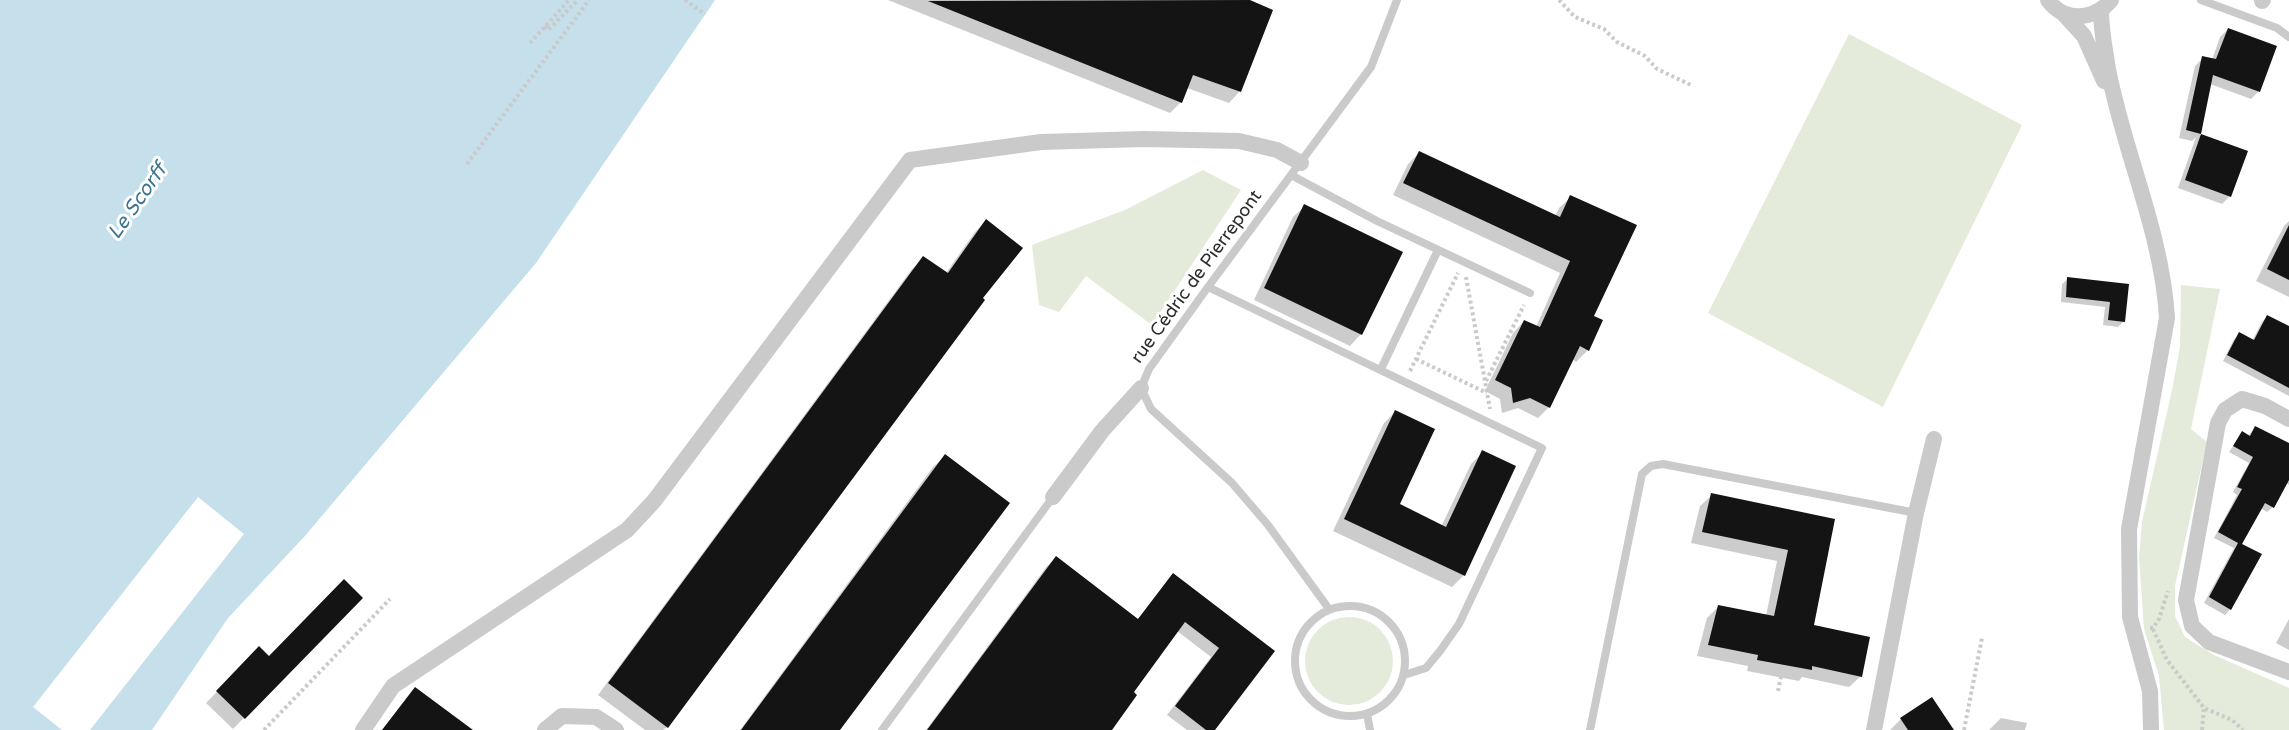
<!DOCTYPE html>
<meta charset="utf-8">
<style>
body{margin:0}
canvas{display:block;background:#fff}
</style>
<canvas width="2289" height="730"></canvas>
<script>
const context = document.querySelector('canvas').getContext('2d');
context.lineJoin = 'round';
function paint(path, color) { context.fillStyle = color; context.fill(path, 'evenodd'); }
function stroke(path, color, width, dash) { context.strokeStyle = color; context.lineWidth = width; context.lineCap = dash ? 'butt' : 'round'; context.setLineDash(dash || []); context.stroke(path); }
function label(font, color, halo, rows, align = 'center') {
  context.font = font + ' "Varela Round",sans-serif'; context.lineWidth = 6; context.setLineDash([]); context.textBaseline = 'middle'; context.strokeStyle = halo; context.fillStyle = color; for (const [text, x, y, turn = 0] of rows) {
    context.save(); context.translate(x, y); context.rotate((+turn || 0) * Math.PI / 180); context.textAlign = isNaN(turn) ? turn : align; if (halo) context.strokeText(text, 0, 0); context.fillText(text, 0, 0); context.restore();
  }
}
const green = new Path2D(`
 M 1849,34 L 2022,125 L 1883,407 L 1708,313 Z
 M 1203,170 L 1241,190 L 1152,325 L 1086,276 L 1059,312 L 1039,305 L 1032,245 L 1125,210 Z
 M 2181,285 L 2220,289 L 2191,429 L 2207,442 L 2175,586 L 2175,616 L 2185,637 L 2214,655 L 2289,688 L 2289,730 L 2164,730 L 2159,676 L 2144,629 L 2139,557 L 2142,522 L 2172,390 L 2180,347 Z
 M1305 661a44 44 0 1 1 88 0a44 44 0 1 1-88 0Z`);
const water = new Path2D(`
 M 0,0 L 715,0 L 536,263 L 304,537 L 228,618 L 152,730 L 0,730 Z`);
const pier = new Path2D(`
 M 198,497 L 244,534 L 90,730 L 62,730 L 33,707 Z`);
const shadow = new Path2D(`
 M 888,0 L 1246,0 L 1271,11 L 1240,91 L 1229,103 L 1187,88 L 1181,102 L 1170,113 Z
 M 2228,29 L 2259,91 L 2251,99 L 2210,84 L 2200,135 L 2246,152 L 2230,196 L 2222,204 L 2178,188 L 2196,137 L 2192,141 L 2179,138 L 2195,66 L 2203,58 L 2212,60 L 2220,37 Z
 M 1419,153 L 1555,216 L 1559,208 L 1571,197 L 1592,317 L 1601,321 L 1588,350 L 1576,362 L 1572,359 L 1549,407 L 1538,418 L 1518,408 L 1502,413 L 1500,399 L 1485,391 L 1513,333 L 1524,321 L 1536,327 L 1560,273 L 1393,195 L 1408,164 Z
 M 1305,206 L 1361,334 L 1350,346 L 1254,300 L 1293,217 Z
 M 986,221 L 981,299 L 667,727 L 663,730 L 645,730 L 598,695 L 912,269 L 924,258 L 946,273 L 975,232 Z
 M 2289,221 L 2289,297 L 2256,281 L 2284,226 Z
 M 2068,279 L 2127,285 L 2124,321 L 2118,327 L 2103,325 L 2105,307 L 2061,302 L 2062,284 Z
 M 2267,317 L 2289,328 L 2289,396 L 2223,361 L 2234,339 L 2240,334 L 2252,341 L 2262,322 Z
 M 1395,412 L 1398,505 L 1441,527 L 1471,464 L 1483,452 L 1514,466 L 1464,575 L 1452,587 L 1333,531 L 1384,423 Z
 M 2256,427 L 2289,445 L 2289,485 L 2286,483 L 2273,507 L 2267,512 L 2260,508 L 2240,544 L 2230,609 L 2225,615 L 2204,603 L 2234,548 L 2214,538 L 2237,495 L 2233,492 L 2249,463 L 2229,452 L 2242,433 L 2248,436 Z
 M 945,456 L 838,730 L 740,730 L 933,467 Z
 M 1712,495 L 1833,520 L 1813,626 L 1861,676 L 1849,687 L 1802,677 L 1799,681 L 1747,671 L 1748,666 L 1697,656 L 1707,618 L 1718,607 L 1766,616 L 1777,561 L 1691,543 L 1700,506 Z
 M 1056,558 L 1137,620 L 1173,575 L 1273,651 L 1213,730 L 1187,730 L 1167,715 L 1211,657 L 1177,631 L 1132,693 L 1110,730 L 926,730 L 1047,566 Z
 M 360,598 L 233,729 L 206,703 L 259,648 L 269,658 Z
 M 2289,619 L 2289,650 L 2276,643 Z
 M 415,689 L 470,730 L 382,730 Z
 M 2001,718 L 2027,723 L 2025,730 L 1989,730 Z
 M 1901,719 L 1952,730 L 1890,730 Z`);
const building = new Path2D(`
 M 1250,0 L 1273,10 L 1241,92 L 1193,75 L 1182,103 L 928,1 Z
 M 2228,28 L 2277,46 L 2260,92 L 2213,75 L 2201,134 L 2186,130 L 2202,56 L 2216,59 Z
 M 2201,134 L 2248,151 L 2231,197 L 2185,180 Z
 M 1419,151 L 1560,217 L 1570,195 L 1637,225 L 1594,316 L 1603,320 L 1589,351 L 1580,346 L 1550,408 L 1530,398 L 1513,403 L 1511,388 L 1495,380 L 1524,320 L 1540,327 L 1570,261 L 1403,183 Z
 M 1304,204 L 1403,252 L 1362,335 L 1264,288 Z
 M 986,219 L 1023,248 L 983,298 L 985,300 L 668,728 L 608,683 L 923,256 L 948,273 Z
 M 2289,225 L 2289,280 L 2267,269 Z
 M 2067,277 L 2129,284 L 2125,322 L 2108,320 L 2110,302 L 2066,297 Z
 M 2267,315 L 2289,326 L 2289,388 L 2227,355 L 2239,332 L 2254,340 Z
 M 1395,410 L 1435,429 L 1400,504 L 1446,527 L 1482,450 L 1516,466 L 1465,576 L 1344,519 Z
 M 2255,426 L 2289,443 L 2289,480 L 2274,508 L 2265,503 L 2242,544 L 2262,554 L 2231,610 L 2209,597 L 2238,543 L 2218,532 L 2242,489 L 2237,487 L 2253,457 L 2233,446 L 2242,431 L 2250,436 Z
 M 945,454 L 1010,503 L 840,730 L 741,730 Z
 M 1711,493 L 1835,519 L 1814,625 L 1870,637 L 1862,677 L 1812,666 L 1812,670 L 1757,660 L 1758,655 L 1708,645 L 1718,605 L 1774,616 L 1788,550 L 1702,532 Z
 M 1056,556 L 1138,619 L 1173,573 L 1275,651 L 1215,730 L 1206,730 L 1175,706 L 1219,648 L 1185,622 L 1134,692 L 1137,695 L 1112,730 L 927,730 Z
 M 344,579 L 363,598 L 245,719 L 216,691 L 259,646 L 269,656 Z
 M 415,687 L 473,730 L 382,730 Z
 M 1932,697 L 1954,730 L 1908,730 L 1900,718 Z`);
const path = new Path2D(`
 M 685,0 L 705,14
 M 1559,0 L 1575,17 L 1604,29 L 1617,42 L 1645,56 L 1657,69 L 1693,86
 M 545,26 L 548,30 L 578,0
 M 530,43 L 569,0
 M 467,164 L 589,0
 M 1466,277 L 1490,409
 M 1416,359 L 1487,393
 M 1410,371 L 1458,273
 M 1486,381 L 1524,305
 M 2150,628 L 2153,628 L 2159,619 L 2168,591
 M 2153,629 L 2167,660 L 2204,708 L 2232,720 L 2243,730
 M 1778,691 L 1782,672
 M 264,730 L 390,599
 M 1964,730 L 1982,638
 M 2202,730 L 2204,708`);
const service = new Path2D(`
 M 2201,0 L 2277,28 L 2289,37
 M 1291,175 L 1377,221 L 1530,293
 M 1208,287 L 1542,448 L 1459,624 L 1440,651 L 1426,668 L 1404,675
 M 1381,369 L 1438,250
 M1295 661a55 55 0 1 1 110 0a55 55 0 1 1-110 0Z
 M 1329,609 L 1268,525 L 1232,483 L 1151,409 L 1141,388 L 1149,369 L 1208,287 L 1371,67 L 1397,0
 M 1367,714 L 1370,730
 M 882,730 L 1053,497
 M 1590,730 L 1642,474 L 1651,466 L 1663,464 L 1916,513`);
const minor = new Path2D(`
 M 2048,0 C 2064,23 2095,20 2111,0
 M 2262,1 L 2263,0
 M 2101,10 C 2101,31 2105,49 2108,69 C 2124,153 2162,232 2167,318 L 2129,529 L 2130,617 L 2150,691 L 2151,730
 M 2063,13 L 2084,36 L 2104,81
 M 2289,419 L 2265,406 L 2242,399 L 2225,410 L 2218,423 L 2186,600 L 2192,626 L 2209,642 L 2289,672
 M 1053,497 L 1102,431 L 1141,388
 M 363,730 L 393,686 L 627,530 L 654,501 L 910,160 L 1041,142 L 1144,139 L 1239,141 L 1277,150 L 1301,163
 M 545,730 L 562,716 L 596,717 L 616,730
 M 1874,730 L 1916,513 L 1934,439`);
const streetNames = [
 ["rue Cédric de Pierrepont",1197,277,-54]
];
const waterNames = [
 ["Le Scorff",138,202,-55]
];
paint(green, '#e4ebda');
paint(water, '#c5dfeb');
paint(pier, '#fff');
paint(shadow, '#0003');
paint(building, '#141414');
stroke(path, '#cacaca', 4, [3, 3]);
stroke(service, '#cacaca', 8);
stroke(minor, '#cacaca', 16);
label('18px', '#2d2d2d', '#fff', streetNames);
label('italic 20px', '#3b748f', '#fff', waterNames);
</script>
